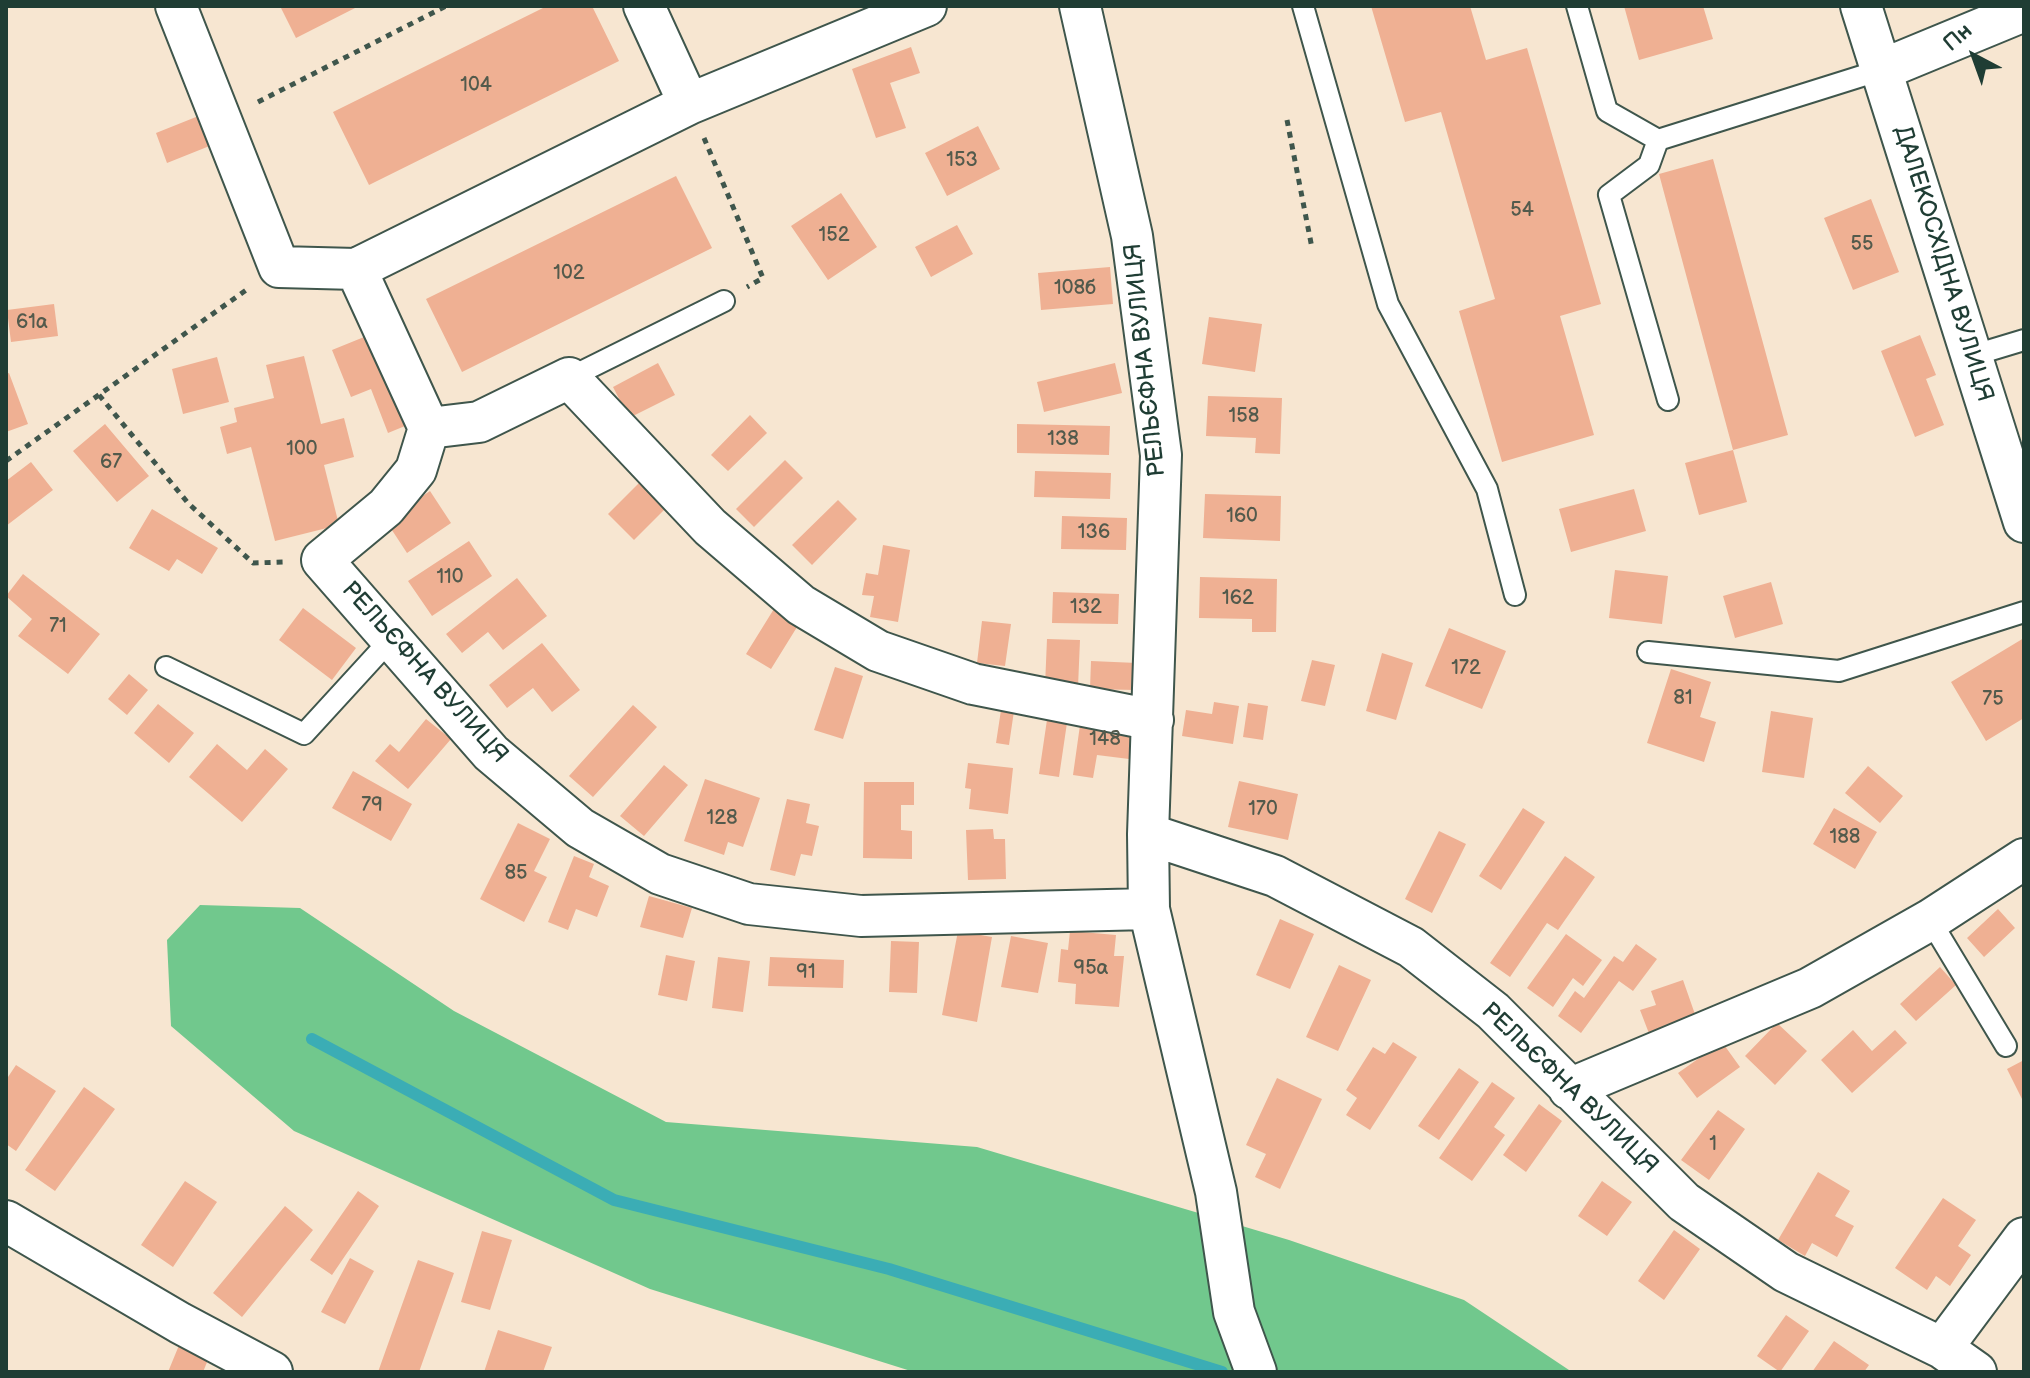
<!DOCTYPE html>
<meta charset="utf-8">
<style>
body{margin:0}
#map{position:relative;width:2030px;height:1378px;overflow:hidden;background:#f7e6d1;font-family:"Balsamiq Sans",sans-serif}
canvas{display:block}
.frame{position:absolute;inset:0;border:8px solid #1f3d34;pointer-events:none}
.north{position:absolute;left:1934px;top:16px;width:80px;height:80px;-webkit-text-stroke:6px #fff;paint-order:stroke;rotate:319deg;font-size:22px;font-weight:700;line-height:32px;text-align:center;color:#1f3d34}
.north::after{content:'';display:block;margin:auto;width:28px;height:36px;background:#1f3d34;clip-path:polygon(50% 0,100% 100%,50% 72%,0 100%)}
</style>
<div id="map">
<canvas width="2030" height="1378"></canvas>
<div class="frame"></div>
<div class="north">Пн</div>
</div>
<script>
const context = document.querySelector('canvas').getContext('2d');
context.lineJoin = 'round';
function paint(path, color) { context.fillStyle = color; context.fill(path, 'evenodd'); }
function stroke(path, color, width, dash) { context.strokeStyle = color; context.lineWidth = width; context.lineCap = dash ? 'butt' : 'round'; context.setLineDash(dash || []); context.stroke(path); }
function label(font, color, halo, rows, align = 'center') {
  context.font = font + ' "Balsamiq Sans",sans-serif'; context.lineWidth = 6; context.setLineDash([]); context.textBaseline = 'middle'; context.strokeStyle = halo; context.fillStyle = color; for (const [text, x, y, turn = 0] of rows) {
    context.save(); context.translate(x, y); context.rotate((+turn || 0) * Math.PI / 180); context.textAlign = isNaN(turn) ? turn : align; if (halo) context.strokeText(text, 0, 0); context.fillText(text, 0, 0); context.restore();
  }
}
const green = new Path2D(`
 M 200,905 L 300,908 L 454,1011 L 666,1122 L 977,1147 L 1289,1240 L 1464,1300 L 1572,1372 L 914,1372 L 650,1289 L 294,1131 L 171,1026 L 167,940 Z`);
const stream = new Path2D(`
 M 312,1039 L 614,1200 L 889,1269 L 1222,1372`);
const building = new Path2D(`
 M 280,6 L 359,6 L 296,38 Z
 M 547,6 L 592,6 L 619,61 L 369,185 L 333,112 Z
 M 1371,6 L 1470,6 L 1486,60 L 1527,48 L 1601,304 L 1560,316 L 1594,435 L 1502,462 L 1459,311 L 1495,299 L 1441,112 L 1405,122 Z
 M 1624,6 L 1703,6 L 1713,39 L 1639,60 Z
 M 911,47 L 920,73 L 890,83 L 906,128 L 876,138 L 852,69 Z
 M 201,115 L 212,145 L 167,163 L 156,133 Z
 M 978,126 L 1000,169 L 947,196 L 925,153 Z
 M 1713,159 L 1788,435 L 1733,450 L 1659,174 Z
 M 676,176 L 712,248 L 462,372 L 426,299 Z
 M 841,193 L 877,247 L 828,280 L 791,226 Z
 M 1871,199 L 1899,272 L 1853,290 L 1824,218 Z
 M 957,225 L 973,254 L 931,277 L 915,247 Z
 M 1110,267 L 1113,304 L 1041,310 L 1038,273 Z
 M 54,304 L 58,336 L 11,342 L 7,310 Z
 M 1209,317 L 1262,324 L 1255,372 L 1202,364 Z
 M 369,335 L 405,426 L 388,433 L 371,389 L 351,397 L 332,350 Z
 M 1920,335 L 1936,375 L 1926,379 L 1944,425 L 1915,437 L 1881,351 Z
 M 304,356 L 321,424 L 344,418 L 354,457 L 324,465 L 339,525 L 275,541 L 251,447 L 227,454 L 220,427 L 237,422 L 234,408 L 274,398 L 266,365 Z
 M 217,357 L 229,402 L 183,414 L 172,369 Z
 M 658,363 L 675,395 L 629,418 L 613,387 Z
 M 1115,363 L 1122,393 L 1044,412 L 1037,382 Z
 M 9,373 L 28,424 L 6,432 L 6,374 Z
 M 1208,396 L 1282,398 L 1280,454 L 1255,453 L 1256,438 L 1206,436 Z
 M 750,415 L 767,433 L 728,471 L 711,455 Z
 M 105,424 L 149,476 L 117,502 L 73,451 Z
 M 1017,424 L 1110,426 L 1109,455 L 1017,453 Z
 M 1733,450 L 1747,502 L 1699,515 L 1685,463 Z
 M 785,460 L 803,478 L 754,527 L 736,509 Z
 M 31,462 L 53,490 L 6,526 L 6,481 Z
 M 1035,471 L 1111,473 L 1110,499 L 1034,497 Z
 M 639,483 L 665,509 L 634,540 L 608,514 Z
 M 1634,489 L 1646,531 L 1571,552 L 1559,509 Z
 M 430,491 L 451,523 L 407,553 L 386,521 Z
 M 1205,494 L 1281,496 L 1280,541 L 1203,538 Z
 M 838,500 L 857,519 L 812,565 L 792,545 Z
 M 152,509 L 218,548 L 202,574 L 177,559 L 169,571 L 129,548 Z
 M 1062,516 L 1127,518 L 1126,550 L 1061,549 Z
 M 469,541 L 492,576 L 432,616 L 408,581 Z
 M 883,545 L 910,550 L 898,622 L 870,617 L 874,596 L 862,595 L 866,573 L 878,575 Z
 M 1615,570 L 1668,576 L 1662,624 L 1609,618 Z
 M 23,574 L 100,634 L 68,674 L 18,636 L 32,619 L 6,596 Z
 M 1200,577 L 1277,579 L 1276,632 L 1252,632 L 1252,619 L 1199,618 Z
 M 517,578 L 547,616 L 503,650 L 488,632 L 462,653 L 446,634 Z
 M 1771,582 L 1783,624 L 1735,638 L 1723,596 Z
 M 1053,592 L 1119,594 L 1118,624 L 1052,623 Z
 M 777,604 L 802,619 L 771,669 L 746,654 Z
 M 303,608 L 356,648 L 332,680 L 279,640 Z
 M 982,621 L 1011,624 L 1005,666 L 977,663 Z
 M 1449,628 L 1506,651 L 1482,709 L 1425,686 Z
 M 2024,638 L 2024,718 L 1986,741 L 1951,682 Z
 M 1047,639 L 1080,640 L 1078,687 L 1045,686 Z
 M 542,643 L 580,690 L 552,712 L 533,688 L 507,708 L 489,685 Z
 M 1382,653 L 1413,663 L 1396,720 L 1366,711 Z
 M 1312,660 L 1335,665 L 1325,706 L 1301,701 Z
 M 1091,661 L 1137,663 L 1135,690 L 1090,689 Z
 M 835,667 L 863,676 L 843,739 L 814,730 Z
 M 1671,669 L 1711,682 L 1700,717 L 1716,722 L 1704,762 L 1647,743 Z
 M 129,674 L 148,690 L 127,715 L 108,699 Z
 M 1214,702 L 1239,706 L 1233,744 L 1182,736 L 1186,710 L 1212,714 Z
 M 1248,703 L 1268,706 L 1263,740 L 1243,737 Z
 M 158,704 L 194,733 L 169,763 L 134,733 Z
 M 633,705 L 657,727 L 593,797 L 569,776 Z
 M 1001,710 L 1014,711 L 1009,745 L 996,743 Z
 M 1771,711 L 1813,718 L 1804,778 L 1762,772 Z
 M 1048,713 L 1068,716 L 1059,777 L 1039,774 Z
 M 1081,718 L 1134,726 L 1129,759 L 1097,755 L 1093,778 L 1073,775 Z
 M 426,719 L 451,739 L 408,789 L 375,761 L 390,744 L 399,752 Z
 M 217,744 L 247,770 L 265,749 L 288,769 L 242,822 L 189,777 Z
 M 968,763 L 1013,768 L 1008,814 L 969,809 L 971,789 L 965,788 Z
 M 664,765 L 688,785 L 644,836 L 620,816 Z
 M 1868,766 L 1903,796 L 1880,823 L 1845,793 Z
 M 353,771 L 412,804 L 391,841 L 332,808 Z
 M 705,779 L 760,798 L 743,847 L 728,842 L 724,855 L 684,841 Z
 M 1239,781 L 1298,794 L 1288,840 L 1228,827 Z
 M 864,782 L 914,782 L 914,805 L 901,805 L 901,830 L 912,831 L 912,859 L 863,858 Z
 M 787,799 L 810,804 L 806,823 L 819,826 L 812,856 L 801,854 L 795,876 L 770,870 Z
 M 1523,808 L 1545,822 L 1501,890 L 1479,876 Z
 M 1834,808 L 1877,832 L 1855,869 L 1813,844 Z
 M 518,823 L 550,839 L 534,871 L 547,877 L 524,922 L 480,899 Z
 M 993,829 L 994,839 L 1005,839 L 1006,879 L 968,880 L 966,830 Z
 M 1439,831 L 1466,844 L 1432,913 L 1405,899 Z
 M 574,856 L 594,864 L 589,877 L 609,886 L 597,917 L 576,909 L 568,930 L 548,922 Z
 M 1565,856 L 1595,877 L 1558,930 L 1547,923 L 1510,977 L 1490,963 Z
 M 649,896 L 692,908 L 683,938 L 640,927 Z
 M 1998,909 L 2015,928 L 1984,957 L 1967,938 Z
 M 1280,919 L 1314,934 L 1290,989 L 1256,975 Z
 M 958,931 L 992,937 L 977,1022 L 942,1015 Z
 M 1070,931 L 1116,935 L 1114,956 L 1124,956 L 1119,1007 L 1075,1004 L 1076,984 L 1058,982 L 1061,949 L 1068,950 Z
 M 1566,934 L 1602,960 L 1583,986 L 1573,978 L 1553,1007 L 1527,988 Z
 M 1011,936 L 1048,943 L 1038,993 L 1001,987 Z
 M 891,941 L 919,942 L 917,993 L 889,992 Z
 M 1636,944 L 1657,959 L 1633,991 L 1619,981 L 1581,1033 L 1558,1016 L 1575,991 L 1584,998 L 1614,956 L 1623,962 Z
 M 666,955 L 695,961 L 687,1001 L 658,995 Z
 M 718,957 L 750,961 L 743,1012 L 712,1008 Z
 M 770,957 L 844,960 L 843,988 L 768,986 Z
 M 1339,965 L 1371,980 L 1338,1051 L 1306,1037 Z
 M 1940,967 L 1956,985 L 1916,1021 L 1900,1004 Z
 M 1683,980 L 1697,1020 L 1650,1036 L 1640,1010 L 1656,1005 L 1651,991 Z
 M 1777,1023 L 1807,1051 L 1775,1085 L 1745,1056 Z
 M 1853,1030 L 1872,1051 L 1895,1030 L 1907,1043 L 1852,1093 L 1821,1060 Z
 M 1393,1042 L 1417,1057 L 1370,1130 L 1346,1115 L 1357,1098 L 1346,1090 L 1373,1047 L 1385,1054 Z
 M 1722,1042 L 1740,1067 L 1697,1098 L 1678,1073 Z
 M 2024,1060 L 2024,1103 L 2007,1069 Z
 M 16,1065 L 56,1091 L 16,1151 L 6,1144 L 6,1080 Z
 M 1459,1068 L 1479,1082 L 1439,1140 L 1418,1126 Z
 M 1277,1078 L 1322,1099 L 1280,1189 L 1255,1177 L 1266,1154 L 1246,1145 Z
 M 1492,1082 L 1515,1098 L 1494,1127 L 1505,1135 L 1472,1181 L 1439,1158 Z
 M 84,1087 L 115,1109 L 55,1191 L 25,1170 Z
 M 1539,1104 L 1562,1121 L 1526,1172 L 1503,1155 Z
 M 1718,1110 L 1745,1129 L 1709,1180 L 1681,1160 Z
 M 1818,1172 L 1850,1191 L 1835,1216 L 1854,1226 L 1837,1257 L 1812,1243 L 1805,1256 L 1778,1240 Z
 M 185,1181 L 217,1202 L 173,1267 L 141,1245 Z
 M 1602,1181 L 1632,1202 L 1607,1236 L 1578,1216 Z
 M 358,1191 L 379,1206 L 332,1275 L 310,1260 Z
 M 1943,1198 L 1976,1220 L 1958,1246 L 1971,1255 L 1950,1286 L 1936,1276 L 1927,1290 L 1895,1268 Z
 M 285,1206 L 313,1230 L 242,1317 L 213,1293 Z
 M 1674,1230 L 1700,1249 L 1664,1300 L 1638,1281 Z
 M 482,1231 L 512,1240 L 490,1310 L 461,1302 Z
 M 350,1258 L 374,1271 L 345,1324 L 321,1312 Z
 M 418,1260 L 454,1273 L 419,1372 L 378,1372 Z
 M 1786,1315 L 1809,1331 L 1780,1372 L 1757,1356 Z
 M 498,1330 L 552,1347 L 543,1372 L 484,1372 Z
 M 182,1338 L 212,1350 L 203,1372 L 168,1372 Z
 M 1834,1341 L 1869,1365 L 1864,1372 L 1812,1372 Z`);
const path = new Path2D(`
 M 258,102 L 446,6
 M 1287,120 L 1312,248
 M 704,138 L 763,278 L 747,287
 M 99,395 L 188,503 L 253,563 L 284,562
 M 6,461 L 249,288`);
const lane = new Path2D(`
 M 1303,6 L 1388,304 L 1487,489 L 1515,595
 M 1577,6 L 1607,111 L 1658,140 L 1881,70
 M 1658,140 L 1649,165 L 1609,195 L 1668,400
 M 1971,356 L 2024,340
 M 569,378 L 724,301
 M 1648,652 L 1839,671 L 2024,612
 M 166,667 L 304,734 L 391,639
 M 1930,920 L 2006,1046`);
const street = new Path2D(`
 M 176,6 L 279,267 L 356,269 L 689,104 L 926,6
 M 644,6 L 689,104
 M 1080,6 L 1132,236 L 1161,455 L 1148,834 L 1149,909 L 1216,1192 L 1234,1312 L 1256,1372
 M 1861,6 L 2024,522
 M 1881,70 L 2024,11
 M 356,269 L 429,428 L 416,470 L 386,507 L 322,560 L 491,753 L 580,828 L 660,874 L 749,904 L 861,916 L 1149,909
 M 429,428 L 479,422 L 569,378 L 710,527 L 801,605 L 878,651 L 973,684 L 1153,720
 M 1148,834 L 1275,876 L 1411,947 L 1493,1011 L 1684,1202 L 1786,1272 L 1942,1348 L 1976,1372
 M 1569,1089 L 1810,988 L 1930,920 L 2024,859
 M 6,1221 L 180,1323 L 272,1372
 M 1942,1348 L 2024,1238`);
const numberNames = [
 ["104",476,86],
 ["153",962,161],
 ["54",1522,211],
 ["152",834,236],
 ["55",1862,245],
 ["102",569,274],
 ["108б",1075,289],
 ["61а",32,323],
 ["158",1244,417],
 ["138",1063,440],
 ["100",302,450],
 ["67",111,463],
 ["160",1242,517],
 ["136",1094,533],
 ["110",450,578],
 ["162",1238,599],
 ["132",1086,608],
 ["71",58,627],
 ["172",1466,669],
 ["81",1683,699],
 ["75",1993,700],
 ["148",1105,740],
 ["79",372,806],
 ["170",1263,810],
 ["128",722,819],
 ["188",1845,838],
 ["85",516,874],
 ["95а",1091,969],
 ["91",806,973],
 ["1",1713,1145]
];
const streetNames = [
 ["ДАЛЕКОСХІДНА ВУЛИЦЯ",1943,264,73],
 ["РЕЛЬЄФНА ВУЛИЦЯ",1146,360,-96],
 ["РЕЛЬЄФНА ВУЛИЦЯ",424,673,48],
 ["РЕЛЬЄФНА ВУЛИЦЯ",1569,1089,44]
];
paint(green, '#71c88d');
stroke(stream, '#3badb5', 12);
paint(building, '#efb093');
stroke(lane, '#3f564c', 24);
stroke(street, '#3f564c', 44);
stroke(path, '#3f564c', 5, [6, 6]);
stroke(lane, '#fff', 20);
stroke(street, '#fff', 40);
label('20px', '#535a4c', null, numberNames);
label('24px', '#1f3d34', '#fff', streetNames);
</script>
